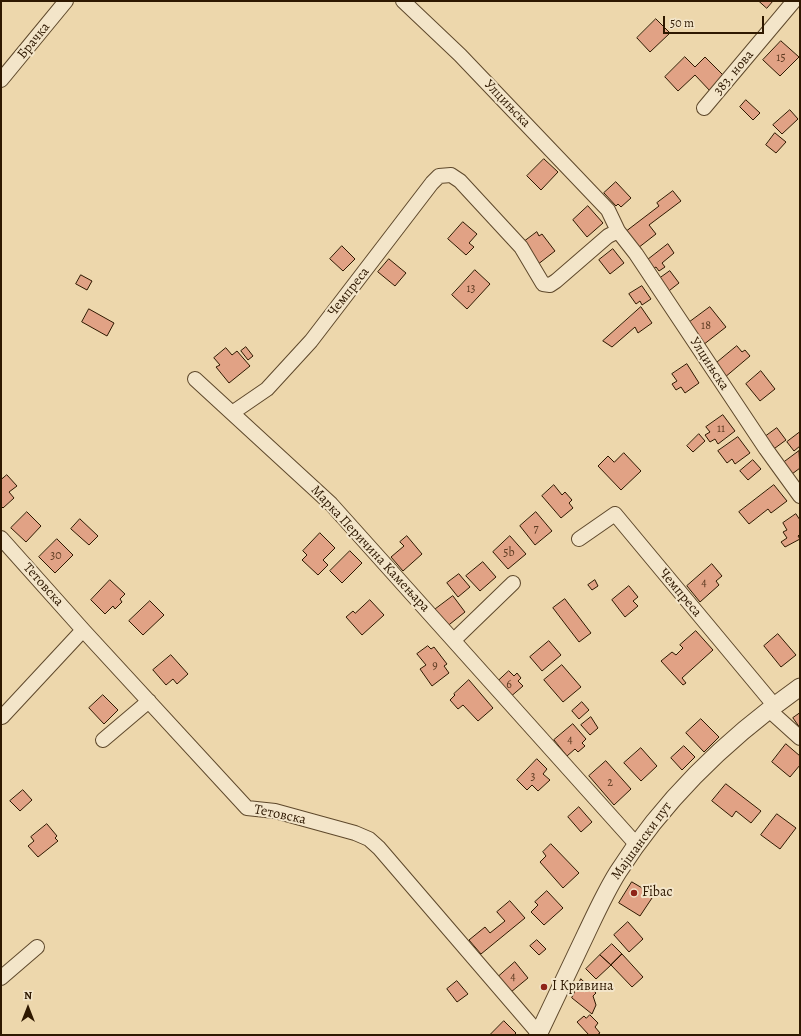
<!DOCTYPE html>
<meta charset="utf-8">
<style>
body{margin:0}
#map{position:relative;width:801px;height:1036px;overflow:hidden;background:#edd7ac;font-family:Alegreya,serif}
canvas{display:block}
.frame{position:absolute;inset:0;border:2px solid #2e1800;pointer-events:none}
.north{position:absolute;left:8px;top:988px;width:40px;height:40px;-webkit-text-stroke:3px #f3e5c9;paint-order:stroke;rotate:0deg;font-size:11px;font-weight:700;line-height:16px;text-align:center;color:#2e1800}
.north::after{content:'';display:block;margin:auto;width:14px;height:18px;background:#2e1800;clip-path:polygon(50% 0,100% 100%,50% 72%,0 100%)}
.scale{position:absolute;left:663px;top:16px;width:101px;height:18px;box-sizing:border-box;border:2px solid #2e1800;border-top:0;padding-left:5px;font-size:12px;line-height:14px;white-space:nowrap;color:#2e1800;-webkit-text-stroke:3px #f3e5c9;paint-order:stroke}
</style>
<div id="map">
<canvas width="801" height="1036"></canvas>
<div class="frame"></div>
<div class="north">N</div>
<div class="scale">50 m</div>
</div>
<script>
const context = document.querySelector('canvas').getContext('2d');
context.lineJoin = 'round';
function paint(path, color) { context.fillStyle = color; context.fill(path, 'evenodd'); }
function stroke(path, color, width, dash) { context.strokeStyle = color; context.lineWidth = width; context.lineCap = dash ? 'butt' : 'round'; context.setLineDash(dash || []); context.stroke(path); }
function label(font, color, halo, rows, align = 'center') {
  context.font = font + ' Alegreya,serif'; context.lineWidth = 4; context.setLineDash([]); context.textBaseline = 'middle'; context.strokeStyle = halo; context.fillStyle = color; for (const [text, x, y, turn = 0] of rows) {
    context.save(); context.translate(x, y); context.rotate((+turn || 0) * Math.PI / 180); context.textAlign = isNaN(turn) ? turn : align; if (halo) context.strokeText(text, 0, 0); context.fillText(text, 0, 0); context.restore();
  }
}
const building = new Path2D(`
 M 759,1 L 773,1 L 767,8 Z
 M 656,19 L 670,33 L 650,52 L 637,38 Z
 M 781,41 L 799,57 L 780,76 L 763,60 Z
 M 685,57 L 695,67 L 705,57 L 726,78 L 711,92 L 695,75 L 678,91 L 665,77 Z
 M 746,100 L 760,113 L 753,120 L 740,107 Z
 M 790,110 L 798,119 L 782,134 L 773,125 Z
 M 775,133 L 786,142 L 776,153 L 766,145 Z
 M 544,159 L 558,172 L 541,190 L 527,176 Z
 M 616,182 L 631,198 L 621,207 L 618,204 L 616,206 L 604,193 Z
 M 673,191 L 681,201 L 649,225 L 656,234 L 638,248 L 625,232 L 659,206 L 657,203 Z
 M 588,206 L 603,223 L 587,237 L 573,220 Z
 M 463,222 L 477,234 L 469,243 L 474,247 L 466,255 L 448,239 Z
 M 537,232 L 539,236 L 542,234 L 555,251 L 537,265 L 521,244 Z
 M 668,244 L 674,253 L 662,263 L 665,267 L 659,271 L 656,267 L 651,270 L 645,262 Z
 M 342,246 L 355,259 L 343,271 L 330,259 Z
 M 613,249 L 624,263 L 610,274 L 599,260 Z
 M 389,259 L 406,273 L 395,286 L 378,272 Z
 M 475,270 L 490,284 L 467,309 L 452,295 Z
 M 670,271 L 679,283 L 665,294 L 656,281 Z
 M 81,275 L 92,281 L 87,290 L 76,284 Z
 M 642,286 L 651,299 L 642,305 L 640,301 L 636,304 L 629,294 Z
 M 641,307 L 652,323 L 638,333 L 635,327 L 612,347 L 603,341 Z
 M 710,307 L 726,327 L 703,345 L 687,324 Z
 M 89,309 L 114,323 L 107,336 L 82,322 Z
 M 737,346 L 742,352 L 745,350 L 750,356 L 724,378 L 714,365 Z
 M 246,347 L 253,356 L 248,360 L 241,351 Z
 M 226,348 L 232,355 L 237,351 L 250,366 L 229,383 L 216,367 L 220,365 L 214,358 Z
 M 687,364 L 699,383 L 685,393 L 681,387 L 676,390 L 672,384 L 677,381 L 672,374 Z
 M 761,371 L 775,389 L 760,401 L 746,384 Z
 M 723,415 L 735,431 L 718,444 L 715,439 L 710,442 L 705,435 L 710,432 L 706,427 Z
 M 777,428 L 786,440 L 771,451 L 762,439 Z
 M 800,432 L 800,446 L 794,451 L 787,442 Z
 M 699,434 L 705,441 L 693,452 L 687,446 Z
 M 738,437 L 750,453 L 735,464 L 732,459 L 727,463 L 718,451 Z
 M 799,451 L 800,468 L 792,474 L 783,463 Z
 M 624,453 L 641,471 L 621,490 L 598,466 L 608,456 L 614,462 Z
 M 753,460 L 761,469 L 748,480 L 740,471 Z
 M 7,475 L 17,486 L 9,492 L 14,498 L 3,508 L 1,506 L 1,480 Z
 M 554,485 L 562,495 L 565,492 L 572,500 L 569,503 L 573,508 L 561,518 L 542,496 Z
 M 774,485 L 787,501 L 771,513 L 768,509 L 749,524 L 739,512 Z
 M 27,512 L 41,526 L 26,542 L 11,528 Z
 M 536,512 L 552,531 L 535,545 L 520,526 Z
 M 796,514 L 800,520 L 800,534 L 798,536 L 800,539 L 785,547 L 781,542 L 787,538 L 783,532 L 787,530 L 783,523 Z
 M 80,519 L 98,536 L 89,545 L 71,529 Z
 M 320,533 L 335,548 L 323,560 L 328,565 L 318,575 L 302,560 L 307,555 L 303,551 Z
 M 407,536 L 422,554 L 403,571 L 391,557 L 404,546 L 400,542 Z
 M 510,536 L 526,554 L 508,569 L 493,552 Z
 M 57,539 L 73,555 L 55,573 L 39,557 Z
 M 350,551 L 362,563 L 342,583 L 330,571 Z
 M 483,562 L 496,577 L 480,591 L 466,576 Z
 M 712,564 L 722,576 L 716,581 L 719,585 L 700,602 L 687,586 Z
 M 459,574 L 470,587 L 458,597 L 447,583 Z
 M 110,580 L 125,594 L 120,599 L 122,602 L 115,609 L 113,606 L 105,614 L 91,600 Z
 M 595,580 L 598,586 L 592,590 L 588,585 Z
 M 629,586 L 638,597 L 633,601 L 638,606 L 625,617 L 612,600 Z
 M 453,596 L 465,612 L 445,628 L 433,611 Z
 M 565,599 L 591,633 L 579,642 L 553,608 Z
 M 370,600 L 384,615 L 362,635 L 346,617 L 353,611 L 355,613 Z
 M 150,601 L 164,615 L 143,635 L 129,621 Z
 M 696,631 L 713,650 L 682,678 L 686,683 L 683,685 L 661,661 L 672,652 L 676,655 L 683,648 L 680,645 Z
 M 778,634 L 796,655 L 781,667 L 764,646 Z
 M 549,641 L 561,655 L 542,671 L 530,657 Z
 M 428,646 L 431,649 L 434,647 L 447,664 L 444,666 L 449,673 L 432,686 L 420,669 L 426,665 L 417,654 Z
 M 171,655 L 188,674 L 177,684 L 173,679 L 166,685 L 153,670 Z
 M 562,665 L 581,687 L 563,702 L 544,680 Z
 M 509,671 L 514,676 L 517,673 L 521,678 L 518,681 L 523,686 L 509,698 L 495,684 Z
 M 469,680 L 493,708 L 478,721 L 463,705 L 458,709 L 450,700 L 455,695 L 454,694 Z
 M 103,695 L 118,710 L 104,724 L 89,708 Z
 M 582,702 L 589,710 L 579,719 L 572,711 Z
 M 800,713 L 800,728 L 793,718 Z
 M 591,717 L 598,728 L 590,735 L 581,725 Z
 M 701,719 L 719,737 L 704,752 L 686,733 Z
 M 573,724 L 586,739 L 582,743 L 585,746 L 578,752 L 575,749 L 567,756 L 554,740 Z
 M 786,744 L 800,756 L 800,765 L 790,777 L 772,762 Z
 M 684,746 L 695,757 L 682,770 L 671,758 Z
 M 641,748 L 657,766 L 641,781 L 624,763 Z
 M 537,759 L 547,769 L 543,774 L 550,780 L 538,791 L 532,785 L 527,790 L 517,780 Z
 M 606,761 L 631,789 L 614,805 L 589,776 Z
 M 726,784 L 761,811 L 751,823 L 736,811 L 732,817 L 712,801 Z
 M 23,790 L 32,800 L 20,811 L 10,801 Z
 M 579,807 L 592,822 L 581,832 L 568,817 Z
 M 777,814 L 796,828 L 780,849 L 761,835 Z
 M 47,824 L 57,836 L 55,838 L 58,841 L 38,857 L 28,846 L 34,841 L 31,837 Z
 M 551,844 L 579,873 L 563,888 L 540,862 L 546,856 L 543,852 Z
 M 632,882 L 654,895 L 640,916 L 619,903 Z
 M 547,891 L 563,908 L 544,925 L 531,912 L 538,905 L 535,902 Z
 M 510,901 L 525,918 L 481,954 L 469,940 L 485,927 L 490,933 L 505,921 L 497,912 Z
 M 628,922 L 643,939 L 629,952 L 614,935 Z
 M 537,940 L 546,949 L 539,955 L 530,946 Z
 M 612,944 L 622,954 L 611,965 L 600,955 Z
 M 622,954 L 643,977 L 632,987 L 611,965 Z
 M 600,955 L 611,965 L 596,979 L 586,969 Z
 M 515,962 L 528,978 L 511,992 L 498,977 Z
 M 581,979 L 596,993 L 593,996 L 596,1005 L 592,1014 L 572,998 Z
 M 457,981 L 468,994 L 457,1002 L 447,989 Z
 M 590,1015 L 598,1023 L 595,1027 L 600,1033 L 597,1035 L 589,1035 L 577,1022 L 584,1016 L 586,1018 Z
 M 504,1021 L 516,1033 L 514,1035 L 490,1035 Z`);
const minor = new Path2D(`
 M 403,1 L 460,55 L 608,210 L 618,231
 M 1,80 L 66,1
 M 704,108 L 794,1
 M 195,379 L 331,504 L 636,844
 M 232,413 L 267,389 L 311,341 L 432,183 L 439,176 L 451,175 L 460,181 L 521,247 L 543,284 L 550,285 L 556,281 L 608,236 L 618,231 L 636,254 L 766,449 L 800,496
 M 1,538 L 84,631 L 247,808 L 275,811 L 355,833 L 369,839 L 379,848 L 539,1034
 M 579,539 L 615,514 L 774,705
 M 454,640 L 513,583
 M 769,710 L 800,738
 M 2,717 L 83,630
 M 103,740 L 149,701
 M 1,978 L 37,947`);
const tertiary = new Path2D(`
 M 538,1035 C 554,1001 570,967 586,934 C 596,913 606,891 618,872 C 665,798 729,737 800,687`);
const markers = [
 [634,893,4,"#8f2418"],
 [544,987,4,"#8f2418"]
];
const numberNames = [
 ["15",781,58],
 ["13",471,289],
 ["18",706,326],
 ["11",721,429],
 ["7",536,529],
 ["5b",509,553],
 ["30",56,556],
 ["4",704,583],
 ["9",435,666],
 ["6",509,685],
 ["4",570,740],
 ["3",533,777],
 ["2",610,783],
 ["4",513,977]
];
const streetNames = [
 ["Брачка",34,41,-51],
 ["383. нова",734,73,-50],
 ["Улцињска",507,104,46],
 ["Чемпреса",349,292,-52],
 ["Улцињска",709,364,57],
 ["Марка Перичина Камењара",370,549,47],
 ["Тетовска",43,585,48],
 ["Чемпреса",680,593,50],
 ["Тетовска",280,815,12],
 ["Мајшански пут",642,841,-54]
];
const poiNames = [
 ["Fibac",642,893],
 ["I Кривина",552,987]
];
paint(building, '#e1a285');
stroke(building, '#2e1800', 1);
stroke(minor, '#5e482b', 16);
stroke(tertiary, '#5e482b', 19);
stroke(minor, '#f3e5c9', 14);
stroke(tertiary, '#f3e5c9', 17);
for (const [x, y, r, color] of markers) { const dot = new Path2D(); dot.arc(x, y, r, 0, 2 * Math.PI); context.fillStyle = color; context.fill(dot); stroke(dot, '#f3e5c9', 1.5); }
label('12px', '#5b3a21', null, numberNames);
label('14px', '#2e1800', '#f3e5c9', streetNames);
label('14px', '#2e1800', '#f3e5c9', poiNames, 'left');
</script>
